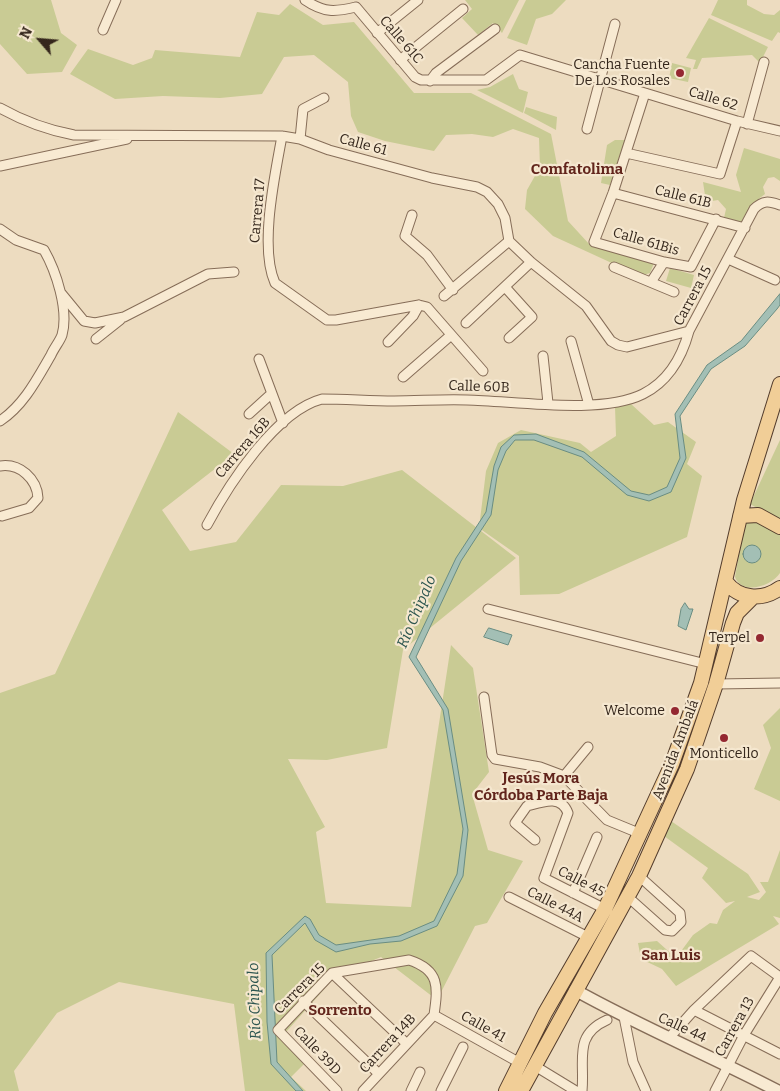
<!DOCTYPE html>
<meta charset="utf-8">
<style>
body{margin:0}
#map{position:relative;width:780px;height:1091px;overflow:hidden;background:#eddcc0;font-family:Bitter,serif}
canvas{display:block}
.north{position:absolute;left:15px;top:15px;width:50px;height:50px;-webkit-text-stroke:4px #f5e7cf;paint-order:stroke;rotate:297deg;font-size:14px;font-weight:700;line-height:20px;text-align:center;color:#35271c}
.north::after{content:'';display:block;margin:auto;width:18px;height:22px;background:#35271c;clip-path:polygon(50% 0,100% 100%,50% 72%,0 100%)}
</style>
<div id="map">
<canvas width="780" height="1091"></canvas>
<div class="north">N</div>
</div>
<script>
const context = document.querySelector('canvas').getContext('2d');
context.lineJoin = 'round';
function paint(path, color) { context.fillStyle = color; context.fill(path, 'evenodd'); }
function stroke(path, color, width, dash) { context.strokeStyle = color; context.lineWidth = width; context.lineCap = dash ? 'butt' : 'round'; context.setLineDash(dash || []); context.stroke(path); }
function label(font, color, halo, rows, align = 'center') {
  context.font = font + ' Bitter,serif'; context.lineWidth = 4.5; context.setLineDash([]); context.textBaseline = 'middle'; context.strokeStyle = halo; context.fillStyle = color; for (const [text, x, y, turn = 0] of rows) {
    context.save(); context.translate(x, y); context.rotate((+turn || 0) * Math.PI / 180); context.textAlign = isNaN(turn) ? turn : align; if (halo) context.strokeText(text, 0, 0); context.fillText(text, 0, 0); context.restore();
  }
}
const green = new Path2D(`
 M 0,0 L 51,0 L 61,33 L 77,45 L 62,72 L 27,74 L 0,44 Z
 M 465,0 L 519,0 L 502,33 L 493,23 L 478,35 L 462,18 L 472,9 Z
 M 526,0 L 566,0 L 552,14 L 536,19 L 527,45 L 507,38 Z
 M 718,0 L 747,0 L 747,5 L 764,14 L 774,15 L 780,10 L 780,33 L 778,32 L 772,41 L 711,15 Z
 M 290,4 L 323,25 L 354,22 L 414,93 L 471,93 L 551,134 L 568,221 L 590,245 L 654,263 L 650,273 L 640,276 L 553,236 L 525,209 L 527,190 L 540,167 L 539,138 L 513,129 L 493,137 L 472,134 L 446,135 L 434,151 L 385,141 L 358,132 L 351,116 L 348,82 L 314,55 L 284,57 L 262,94 L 220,98 L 163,96 L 115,99 L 70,74 L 88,49 L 133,65 L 152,58 L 155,50 L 240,57 L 257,12 L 279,15 Z
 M 709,18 L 768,47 L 760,63 L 752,55 L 702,58 L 697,69 L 693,69 L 696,60 L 686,58 Z
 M 672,63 L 691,68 L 688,82 L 669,78 Z
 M 513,74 L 519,89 L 528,92 L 523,113 L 477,90 L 490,87 Z
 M 526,107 L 557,117 L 556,130 L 524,113 Z
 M 615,140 L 625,140 L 610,185 L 601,183 L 607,145 Z
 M 744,148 L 780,159 L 780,181 L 774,177 L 768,178 L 763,187 L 765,194 C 753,203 746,211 741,224 L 724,218 L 726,209 L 718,200 L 706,202 L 703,182 L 741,192 L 736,175 Z
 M 670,268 L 694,275 L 691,288 L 666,281 Z
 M 631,404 L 654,425 L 668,422 L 696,442 L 687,464 L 702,476 L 687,537 L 559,594 L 520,595 L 519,556 L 479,528 L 486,471 L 498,443 L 521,430 L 580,443 L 591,452 L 616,436 L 615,407 Z
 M 178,412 L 234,454 L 162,510 L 190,551 L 236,542 L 281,485 L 343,486 L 402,470 L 516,558 L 403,650 L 387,748 L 327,760 L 288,759 L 325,827 L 316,832 L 326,903 L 411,907 L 451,645 L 473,668 L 489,772 L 472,794 L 488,850 L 523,861 L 487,923 L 475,926 L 437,1000 L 381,957 L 336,976 L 286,1032 L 305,1063 L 291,1077 L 306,1091 L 245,1091 L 234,1004 L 119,982 L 57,1013 L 14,1071 L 19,1091 L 0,1091 L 0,693 L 55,674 Z
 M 780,440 L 780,521 L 750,504 Z
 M 757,520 L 775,529 L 780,535 L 780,573 C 772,586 742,596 735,577 L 744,525 L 747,521 Z
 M 780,708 L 780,801 L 754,789 L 771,748 L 763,725 Z
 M 671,821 L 748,874 L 760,892 L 747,897 L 759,900 L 766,892 L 760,882 L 768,882 L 780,850 L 780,918 L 773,916 L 779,924 L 676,986 L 662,969 L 641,959 L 638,943 L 657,941 L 676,958 L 693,935 L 710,923 L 717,924 L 723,910 L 735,901 L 726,903 L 702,878 L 708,868 L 664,836 Z`);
const water = new Path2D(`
 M 780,294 L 780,305 L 777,309 L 745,346 L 711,369 L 680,416 L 686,458 L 671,492 L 649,501 L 627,495 L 582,457 L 534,440 L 515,440 L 506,451 L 498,470 L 491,515 L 461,561 L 416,657 L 448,709 L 468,830 L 463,876 L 437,926 L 401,941 L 370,944 L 336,952 L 315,940 L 305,923 L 272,955 L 277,1062 L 303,1091 L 296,1091 L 271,1064 L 267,1022 L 266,953 L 305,916 L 310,919 L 319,935 L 336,945 L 399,936 L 434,921 L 457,874 L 463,829 L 443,710 L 409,657 L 456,558 L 486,512 L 494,466 L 501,447 L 514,435 L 536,434 L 584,452 L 631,491 L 649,495 L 667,487 L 680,458 L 675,414 L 707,365 L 741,341 Z
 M743 554a9 9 0 1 1 18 0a9 9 0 1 1-18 0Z
 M 685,603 L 689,609 L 693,609 L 686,630 L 678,626 L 681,609 Z
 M 489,628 L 512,635 L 508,645 L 484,637 Z`);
const minor = new Path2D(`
 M 305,0 C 324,13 335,12 356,7
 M 356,7 L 415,77 L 421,80 L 486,80 L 520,55 L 737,121 L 780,131
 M 103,30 L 116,0
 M 377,33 L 418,0
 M 400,60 L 463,9
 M 430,81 L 436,73 L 495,29
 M 645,93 L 613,193 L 594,242 L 664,262 L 691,267 L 716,219
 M 0,108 C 25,122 47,130 74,135 L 282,136 L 300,139 L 329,150 L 432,178 L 477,187 L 487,192 L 498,204 L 505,218 L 509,241 L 531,262 L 586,306 L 611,341 L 618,345 L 627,347 L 689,331
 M 747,124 L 764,62
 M 587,129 L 615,24
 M 282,136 C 275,175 259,247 275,283 L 327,320 L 336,320 L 419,305 L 427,307 L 483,371
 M 300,139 L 303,109 L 324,98
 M 626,153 L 720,174 L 737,121
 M 0,166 L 127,139
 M 613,193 L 745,228
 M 412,215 L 405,236 L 427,255 L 453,290
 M 0,229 L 16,240 L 44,250 C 56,271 69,310 62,335 C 60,341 54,348 51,355 C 37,379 24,405 0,421
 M 728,259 L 775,280
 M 614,267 L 674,292
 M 651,282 L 664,262
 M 505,287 L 532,317 L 509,338
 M 61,293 L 84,321 L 95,323 L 124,317 L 208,274 L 234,272
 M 444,296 L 509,241
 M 466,323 L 531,262
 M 96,339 L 120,320
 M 571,341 L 589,405
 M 388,342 L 413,316 L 419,305
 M 543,356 L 548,403
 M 259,359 L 283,423
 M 403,377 L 450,336
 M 249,414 L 271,394
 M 0,466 C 20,463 37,479 38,498 L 29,508 L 2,516
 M 207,525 C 229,484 276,411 322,399 C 346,399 370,401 394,401 C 419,401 443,399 467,400 C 515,401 601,415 643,394 C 669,381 682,357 689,331 L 754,209 C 763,200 769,201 780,205
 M 488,609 L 706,664
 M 716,684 L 780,683
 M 484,697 L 492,755 L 495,759 L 540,767 L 564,776 L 607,820 L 641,834
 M 564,776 L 588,747
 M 535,840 L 515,823 L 527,806 C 542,802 561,794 568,813 L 544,878 L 605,909
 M 573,893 L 597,837
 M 509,897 L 588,937
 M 628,897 L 665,930 L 672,931 L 681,922 L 680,913 L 639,876
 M 332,973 L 407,1044
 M 303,1001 L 379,1074
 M 694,1010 L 780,1054
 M 434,1015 L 520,1063
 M 624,1017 L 633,1062 L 646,1091
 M 669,1038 L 694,1010 L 751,956 L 780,977
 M 535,1066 L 576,1091
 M 337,1091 L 278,1030 L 332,973 L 409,960 C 440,970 438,987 434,1015
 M 363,1091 L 434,1015
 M 411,1091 L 420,1072
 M 441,1091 L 463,1047
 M 582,1091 C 585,1060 573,1035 607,1020
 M 715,1091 L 744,1035 L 780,977`);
const tertiary = new Path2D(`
 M 575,990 C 641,1027 711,1056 778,1091`);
const primary = new Path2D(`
 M 740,516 L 758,515 L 780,527
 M 726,582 C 739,599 762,601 780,588
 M 506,1091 L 545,1013 L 605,909 L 672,764 L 701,683 L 744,500 L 780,384
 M 521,1091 L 639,876 L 687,769 L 716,684 L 733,623 L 737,613 L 753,597`);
const markers = [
 [680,73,5,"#942831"],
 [760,638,5,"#942831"],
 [675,711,5,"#942831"],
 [724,738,5,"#942831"]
];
const streetNames = [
 ["Calle 61C",401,40,49],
 ["Calle 62",713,99,17],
 ["Calle 61",363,145,15],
 ["Calle 61B",683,197,14],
 ["Carrera 17",258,211,-85],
 ["Calle 61Bis",646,242,16],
 ["Carrera 15",693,296,-62],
 ["Calle 60B",479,387,2],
 ["Carrera 16B",243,448,-49],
 ["Avenida Ambalá",676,750,-69],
 ["Calle 45",581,882,27],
 ["Calle 44A",555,905,27],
 ["Carrera 15",300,989,-45],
 ["Calle 41",483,1027,29],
 ["Carrera 13",735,1027,-61],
 ["Calle 44",682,1028,25],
 ["Carrera 14B",388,1044,-47],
 ["Calle 39D",317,1051,46]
];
const poiNames = [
 ["Cancha Fuente",670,65],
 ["De Los Rosales",670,81],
 ["Terpel",750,638],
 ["Welcome",665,711],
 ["Monticello",724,754,"center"]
];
const neighbourhoodNames = [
 ["Comfatolima",577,170],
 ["Jesús Mora",541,779],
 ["Córdoba Parte Baja",541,796],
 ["San Luis",671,956],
 ["Sorrento",340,1011]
];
const waterNames = [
 ["Río Chipalo",417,612,-67],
 ["Río Chipalo",255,1001,-92]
];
paint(green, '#c9cb94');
paint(water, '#a3bfb5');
stroke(water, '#6a8d82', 1);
stroke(minor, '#866d58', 11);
stroke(tertiary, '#866d58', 14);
stroke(primary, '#533c2c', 16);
stroke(minor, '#f8ead2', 9);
stroke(tertiary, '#f8ead2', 11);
stroke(primary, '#f1ce97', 14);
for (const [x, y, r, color] of markers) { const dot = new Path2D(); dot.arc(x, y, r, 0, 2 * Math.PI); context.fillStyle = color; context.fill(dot); stroke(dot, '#f5e7cf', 2); }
label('14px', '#35271c', '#f5e7cf', streetNames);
label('14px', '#35271c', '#f5e7cf', poiNames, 'right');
label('bold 15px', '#62251c', '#f5e7cf', neighbourhoodNames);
label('italic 15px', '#2c554f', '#f5e7cf', waterNames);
</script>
